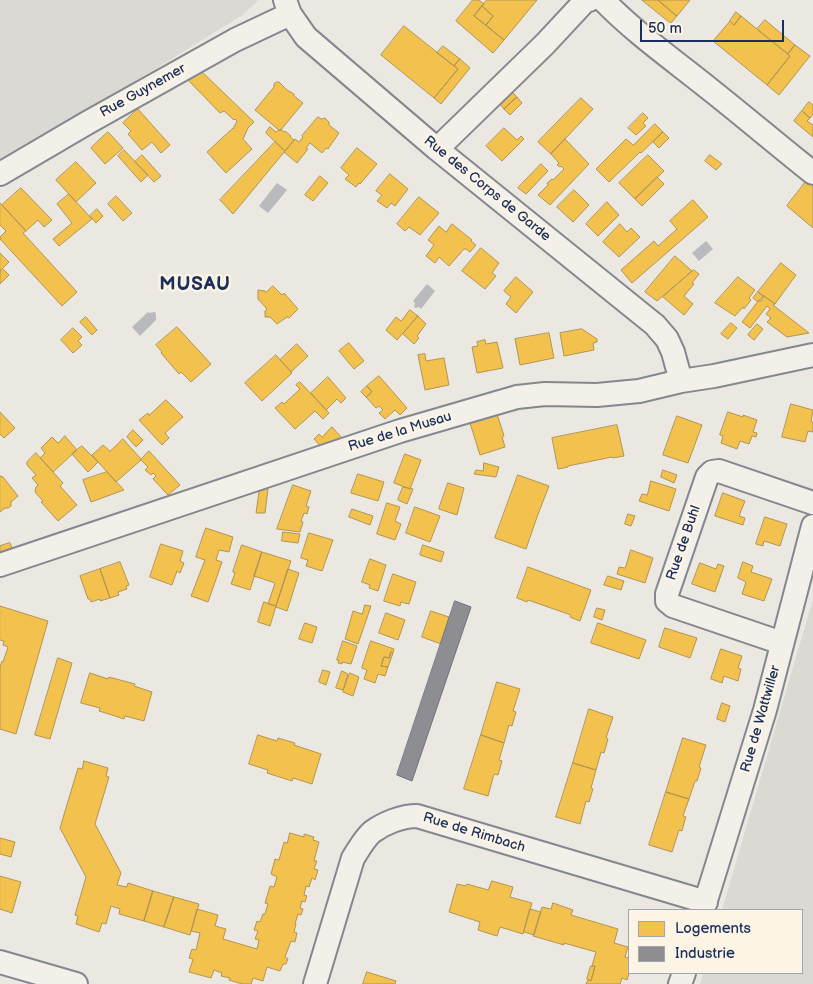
<!DOCTYPE html>
<style>
body{margin:0}
#map{position:relative;width:813px;height:984px;overflow:hidden;background:#eae8e1;font-family:"Balsamiq Sans",sans-serif}
canvas{display:block}
.legend{position:absolute;left:628px;top:909px;width:175px;height:65px;box-sizing:border-box;background:#fcf5e5;border:1px solid #a2a6af;margin:0;padding:6px 9px;list-style:none;font-size:15px;color:#1b2f5e}
.legend li{display:flex;align-items:center;gap:10px;height:25px}
.legend b{width:25px;border:1px solid #a2a6af}
.scale{position:absolute;left:640px;top:20px;width:144px;height:22px;box-sizing:border-box;border:2px solid #1b2f5e;border-top:0;padding-left:6px;font-size:15px;line-height:18px;white-space:nowrap;color:#1b2f5e;-webkit-text-stroke:4px #fcf5e5;paint-order:stroke}
</style>
<div id="map">
<canvas width="813" height="984"></canvas>
<ul class="legend">
<li><b style="height:14px;background:#f2c14e"></b>Logements</li>
<li><b style="height:14px;background:#8d8d92"></b>Industrie</li>
</ul>
<div class="scale">50 m</div>
</div>
<script>
const context = document.querySelector('canvas').getContext('2d');
context.lineJoin = 'round';
function paint(path, color) { context.fillStyle = color; context.fill(path, 'evenodd'); }
function stroke(path, color, width, dash) { context.strokeStyle = color; context.lineWidth = width; context.lineCap = dash ? 'butt' : 'round'; context.setLineDash(dash || []); context.stroke(path); }
function label(font, color, halo, rows, align = 'center') {
  context.font = font + ' "Balsamiq Sans",sans-serif'; context.lineWidth = 5; context.setLineDash([]); context.textBaseline = 'middle'; context.strokeStyle = halo; context.fillStyle = color; for (const [text, x, y, turn = 0] of rows) {
    context.save(); context.translate(x, y); context.rotate((+turn || 0) * Math.PI / 180); context.textAlign = isNaN(turn) ? turn : align; if (halo) context.strokeText(text, 0, 0); context.fillText(text, 0, 0); context.restore();
  }
}
const green = new Path2D(`
 M 0,0 L 259,0 L 241,16 L 0,165 Z
 M 813,599 L 813,984 L 700,984 L 703,973 L 802,973 L 802,910 L 722,910 Z`);
const water = new Path2D(`
 M 277,183 L 287,190 L 268,213 L 259,206 Z
 M 706,241 L 713,249 L 699,261 L 692,253 Z
 M 427,284 L 435,291 L 421,309 L 419,307 L 416,308 L 414,307 L 415,303 L 413,301 Z
 M 148,312 L 149,313 L 155,312 L 156,315 L 156,320 L 140,336 L 132,327 Z`);
const homes = new Path2D(`
 M 473,0 L 479,0 L 484,4 L 474,16 L 504,40 L 493,53 L 456,21 Z
 M 487,0 L 537,0 L 504,40 L 486,25 L 493,16 L 482,6 Z
 M 642,0 L 658,0 L 677,16 L 671,23 Z
 M 658,0 L 690,0 L 677,16 Z
 M 482,6 L 493,16 L 486,25 L 474,16 Z
 M 736,12 L 741,16 L 734,25 L 730,21 Z
 M 741,16 L 790,56 L 767,85 L 713,41 L 730,21 L 734,25 Z
 M 765,20 L 795,45 L 788,54 L 757,29 Z
 M 404,26 L 458,69 L 434,98 L 381,55 Z
 M 795,45 L 810,56 L 779,95 L 767,85 L 790,56 L 788,54 Z
 M 443,46 L 460,59 L 454,66 L 437,53 Z
 M 460,59 L 470,68 L 441,104 L 434,98 L 458,69 L 454,66 Z
 M 199,69 L 254,122 L 248,128 L 243,139 L 252,149 L 226,173 L 207,152 L 233,128 L 233,129 L 237,121 L 235,119 L 234,120 L 224,111 L 220,113 L 185,77 Z
 M 277,82 L 279,82 L 287,90 L 294,94 L 294,96 L 303,103 L 280,131 L 255,110 L 274,87 L 274,84 Z
 M 511,91 L 517,97 L 504,109 L 499,103 Z
 M 517,97 L 522,103 L 510,115 L 504,109 Z
 M 581,98 L 593,109 L 551,154 L 538,142 Z
 M 809,102 L 813,105 L 813,114 L 810,118 L 802,111 Z
 M 138,109 L 170,145 L 161,153 L 152,142 L 142,150 L 128,134 L 131,131 L 123,123 Z
 M 802,111 L 810,118 L 807,121 L 813,125 L 813,137 L 794,121 Z
 M 643,113 L 648,118 L 643,123 L 646,126 L 636,135 L 628,128 Z
 M 318,117 L 321,119 L 325,118 L 329,122 L 329,125 L 339,133 L 328,149 L 326,148 L 322,153 L 310,143 L 306,148 L 308,149 L 297,163 L 284,152 L 285,151 L 295,139 L 299,142 L 303,137 L 302,136 Z
 M 655,124 L 663,132 L 641,153 L 640,152 L 609,182 L 596,169 L 626,139 L 633,145 Z
 M 270,127 L 276,132 L 281,129 L 284,132 L 285,131 L 291,136 L 290,137 L 294,140 L 285,151 L 266,133 Z
 M 504,128 L 517,140 L 521,136 L 524,139 L 502,161 L 486,146 Z
 M 108,132 L 123,148 L 105,164 L 91,148 Z
 M 663,132 L 669,138 L 659,148 L 653,142 Z
 M 565,139 L 589,164 L 550,205 L 538,195 L 548,185 L 547,183 L 552,179 L 553,180 L 564,169 L 561,166 L 560,167 L 557,165 L 559,163 L 551,154 Z
 M 275,142 L 285,151 L 233,214 L 220,200 Z
 M 357,148 L 377,164 L 360,184 L 359,183 L 356,187 L 345,179 L 349,175 L 341,168 Z
 M 124,150 L 148,175 L 141,182 L 118,156 Z
 M 142,155 L 161,176 L 154,182 L 135,162 Z
 M 648,155 L 664,171 L 635,199 L 619,183 Z
 M 710,155 L 722,164 L 716,170 L 705,161 Z
 M 76,162 L 96,183 L 76,202 L 56,180 Z
 M 541,164 L 548,171 L 526,194 L 518,188 Z
 M 390,174 L 408,189 L 395,206 L 391,203 L 387,208 L 377,201 L 382,195 L 376,191 Z
 M 320,176 L 328,183 L 313,201 L 305,195 Z
 M 657,177 L 664,184 L 642,206 L 635,199 Z
 M 807,180 L 813,185 L 813,228 L 787,206 Z
 M 21,188 L 52,220 L 44,227 L 38,220 L 26,231 L 2,205 Z
 M 574,190 L 589,205 L 573,222 L 557,207 Z
 M 69,194 L 92,219 L 59,246 L 53,239 L 72,223 L 57,204 Z
 M 116,196 L 132,213 L 123,221 L 108,204 Z
 M 419,197 L 439,213 L 420,235 L 409,227 L 405,231 L 397,224 Z
 M 693,200 L 708,217 L 632,283 L 621,270 L 654,241 L 658,246 L 677,229 L 670,221 Z
 M 607,202 L 619,215 L 598,236 L 586,224 Z
 M 0,203 L 26,231 L 23,233 L 77,292 L 62,306 L 0,239 L 0,237 L 6,231 L 0,225 Z
 M 97,209 L 103,216 L 96,223 L 90,216 Z
 M 452,224 L 472,240 L 471,241 L 476,245 L 470,252 L 466,249 L 464,249 L 449,266 L 439,257 L 435,263 L 426,256 L 434,245 L 428,240 L 439,226 L 446,232 Z
 M 620,224 L 627,232 L 631,228 L 640,237 L 619,257 L 603,242 Z
 M 481,248 L 499,263 L 492,273 L 496,276 L 485,289 L 462,271 Z
 M 0,253 L 9,262 L 0,271 Z
 M 675,256 L 692,271 L 657,301 L 645,292 Z
 M 781,263 L 796,275 L 775,304 L 758,292 Z
 M 3,269 L 9,275 L 0,284 L 0,271 Z
 M 694,270 L 699,274 L 692,283 L 694,284 L 684,296 L 693,304 L 684,315 L 663,297 Z
 M 516,277 L 533,292 L 516,313 L 506,304 L 511,297 L 504,291 Z
 M 738,277 L 755,290 L 749,298 L 751,300 L 744,309 L 743,307 L 735,316 L 715,303 Z
 M 273,286 L 282,295 L 284,293 L 298,309 L 289,318 L 287,317 L 277,324 L 270,317 L 265,317 L 265,311 L 267,309 L 258,299 L 258,290 L 265,291 L 266,292 Z
 M 758,292 L 763,296 L 758,302 L 753,298 Z
 M 764,296 L 775,304 L 773,305 L 809,333 L 787,337 L 767,322 L 771,318 L 766,314 L 770,309 L 767,306 L 750,328 L 742,322 L 759,300 L 761,301 Z
 M 410,310 L 418,316 L 397,340 L 386,330 L 396,317 L 401,321 Z
 M 418,316 L 426,324 L 417,336 L 419,338 L 414,344 L 403,334 Z
 M 86,317 L 97,330 L 92,335 L 80,322 Z
 M 731,323 L 737,328 L 728,339 L 721,334 Z
 M 757,324 L 763,329 L 754,340 L 748,335 Z
 M 177,327 L 211,364 L 191,382 L 181,372 L 179,374 L 161,353 L 162,352 L 156,345 Z
 M 73,328 L 82,337 L 78,341 L 82,345 L 73,353 L 61,340 Z
 M 582,329 L 597,339 L 597,342 L 593,343 L 594,350 L 564,356 L 560,333 Z
 M 549,333 L 554,358 L 520,365 L 515,339 Z
 M 485,340 L 486,344 L 497,342 L 503,368 L 477,373 L 472,347 L 478,346 L 477,342 Z
 M 349,343 L 364,361 L 354,369 L 339,351 Z
 M 297,344 L 308,356 L 291,372 L 280,360 Z
 M 425,354 L 426,361 L 444,358 L 449,385 L 425,390 L 418,355 Z
 M 276,355 L 292,373 L 262,401 L 245,383 Z
 M 379,376 L 407,408 L 400,415 L 395,410 L 385,419 L 379,413 L 383,410 L 379,406 L 376,408 L 366,397 L 372,392 L 367,386 Z
 M 328,377 L 346,398 L 341,403 L 337,399 L 326,410 L 311,393 Z
 M 300,382 L 329,413 L 323,419 L 315,411 L 295,429 L 275,408 L 282,402 L 284,404 L 300,389 L 296,385 Z
 M 367,386 L 372,392 L 366,397 L 361,392 Z
 M 166,400 L 183,417 L 165,433 L 169,438 L 162,445 L 139,420 L 148,413 L 149,415 Z
 M 791,404 L 813,410 L 811,422 L 813,422 L 813,432 L 808,431 L 805,442 L 782,437 Z
 M 0,412 L 15,428 L 4,438 L 0,434 Z
 M 728,412 L 743,417 L 743,415 L 757,420 L 753,432 L 757,433 L 756,437 L 752,436 L 749,444 L 740,441 L 737,449 L 721,443 L 723,436 L 720,435 Z
 M 497,414 L 504,436 L 502,437 L 505,447 L 480,455 L 470,423 Z
 M 677,416 L 702,425 L 688,463 L 663,455 Z
 M 617,425 L 624,456 L 613,458 L 612,457 L 568,466 L 568,467 L 558,469 L 552,438 Z
 M 332,427 L 342,438 L 331,447 L 324,450 L 314,439 L 319,434 L 322,437 Z
 M 133,430 L 143,440 L 136,447 L 127,437 Z
 M 65,436 L 77,450 L 53,472 L 40,458 L 45,453 L 41,448 L 52,437 L 58,443 Z
 M 123,439 L 141,459 L 141,460 L 116,482 L 92,455 L 103,445 L 110,451 Z
 M 82,446 L 98,462 L 88,472 L 72,454 Z
 M 149,451 L 180,485 L 168,495 L 153,479 L 156,476 L 153,473 L 151,475 L 145,470 L 148,467 L 141,460 Z
 M 36,453 L 63,483 L 60,486 L 77,505 L 58,521 L 41,502 L 43,501 L 35,492 L 36,487 L 38,485 L 32,478 L 36,475 L 27,465 L 27,462 Z
 M 405,454 L 421,460 L 410,489 L 394,483 Z
 M 484,463 L 499,467 L 496,477 L 474,474 L 476,470 L 483,471 Z
 M 663,470 L 677,475 L 674,483 L 661,477 Z
 M 107,472 L 124,490 L 91,502 L 83,480 Z
 M 358,474 L 384,482 L 378,501 L 351,493 Z
 M 518,475 L 549,486 L 537,517 L 526,549 L 495,538 Z
 M 0,476 L 3,477 L 18,496 L 11,502 L 11,506 L 8,508 L 5,508 L 0,512 Z
 M 651,481 L 676,489 L 669,511 L 639,501 L 642,494 L 647,495 Z
 M 448,483 L 464,488 L 457,515 L 439,509 Z
 M 293,485 L 311,491 L 306,506 L 309,507 L 307,514 L 304,513 L 301,521 L 303,522 L 300,532 L 277,529 Z
 M 403,487 L 413,489 L 407,504 L 398,500 Z
 M 268,489 L 265,513 L 256,513 L 259,492 Z
 M 723,493 L 745,501 L 739,516 L 745,518 L 743,525 L 715,516 Z
 M 387,503 L 400,507 L 395,521 L 401,524 L 395,540 L 377,534 Z
 M 415,507 L 440,516 L 430,542 L 406,533 Z
 M 352,509 L 373,516 L 370,525 L 349,517 Z
 M 628,514 L 635,516 L 631,526 L 625,524 Z
 M 765,517 L 787,524 L 780,546 L 764,541 L 763,546 L 756,544 Z
 M 206,528 L 233,537 L 229,552 L 219,550 L 216,560 L 222,562 L 208,602 L 191,596 L 205,560 L 196,557 Z
 M 283,532 L 300,534 L 298,543 L 282,541 Z
 M 309,533 L 333,540 L 322,571 L 306,566 L 308,560 L 301,558 Z
 M 10,543 L 13,550 L 0,555 L 0,546 Z
 M 161,544 L 183,551 L 180,561 L 184,563 L 180,573 L 177,571 L 172,585 L 150,577 Z
 M 242,545 L 262,552 L 250,590 L 231,584 L 235,573 L 233,572 Z
 M 423,545 L 444,552 L 441,562 L 420,555 Z
 M 631,550 L 653,558 L 645,583 L 617,574 L 619,567 L 625,568 Z
 M 262,552 L 291,561 L 276,606 L 268,604 L 275,583 L 254,576 Z
 M 370,559 L 386,565 L 378,591 L 369,588 L 370,585 L 362,582 Z
 M 120,562 L 129,585 L 126,586 L 127,589 L 118,592 L 119,595 L 110,598 L 100,569 Z
 M 743,562 L 753,566 L 751,572 L 772,579 L 764,601 L 742,594 L 746,582 L 738,578 Z
 M 700,563 L 716,569 L 718,564 L 724,566 L 715,592 L 692,584 Z
 M 528,567 L 591,590 L 580,621 L 570,617 L 571,615 L 528,600 L 527,602 L 517,598 Z
 M 100,569 L 110,598 L 100,601 L 100,599 L 91,602 L 90,599 L 88,599 L 80,576 Z
 M 288,569 L 299,573 L 287,611 L 276,607 Z
 M 393,574 L 416,582 L 409,604 L 401,602 L 400,606 L 384,601 Z
 M 608,576 L 624,581 L 621,590 L 604,585 Z
 M 264,602 L 276,606 L 270,626 L 258,622 Z
 M 365,605 L 371,606 L 358,644 L 345,639 L 353,611 L 362,614 Z
 M 0,606 L 48,621 L 16,734 L 0,729 L 0,667 L 2,661 L 3,662 L 8,647 L 3,645 L 4,641 L 0,640 Z
 M 597,608 L 605,610 L 602,620 L 594,617 Z
 M 431,611 L 449,617 L 441,644 L 422,637 Z
 M 386,613 L 405,620 L 398,640 L 379,633 Z
 M 305,623 L 317,627 L 312,643 L 299,639 Z
 M 598,623 L 646,640 L 639,659 L 591,643 Z
 M 665,628 L 697,638 L 690,658 L 659,647 Z
 M 343,641 L 357,646 L 351,664 L 342,662 L 342,664 L 338,663 L 339,660 L 337,660 Z
 M 371,641 L 394,649 L 393,653 L 391,652 L 389,658 L 384,657 L 381,666 L 388,667 L 385,676 L 378,674 L 375,683 L 364,679 L 367,670 L 362,668 Z
 M 721,649 L 742,656 L 738,668 L 741,669 L 738,681 L 724,676 L 722,683 L 711,679 Z
 M 391,652 L 393,653 L 388,667 L 381,666 L 384,657 L 389,658 Z
 M 58,658 L 72,663 L 50,739 L 35,735 Z
 M 323,670 L 330,672 L 326,685 L 319,682 Z
 M 342,671 L 348,674 L 343,690 L 336,688 Z
 M 90,673 L 108,679 L 109,677 L 135,684 L 134,686 L 152,692 L 144,721 L 125,716 L 124,719 L 112,715 L 99,711 L 100,708 L 81,703 Z
 M 350,673 L 359,677 L 353,696 L 343,692 Z
 M 497,682 L 520,689 L 513,711 L 516,712 L 512,726 L 509,725 L 504,743 L 481,735 Z
 M 722,703 L 730,706 L 725,722 L 717,719 Z
 M 589,709 L 613,717 L 606,738 L 608,739 L 604,753 L 601,752 L 596,770 L 573,763 Z
 M 258,735 L 277,741 L 278,738 L 295,743 L 294,745 L 321,754 L 312,784 L 293,778 L 292,781 L 267,773 L 268,770 L 249,764 Z
 M 481,735 L 504,743 L 499,760 L 502,761 L 498,775 L 494,774 L 488,796 L 464,789 Z
 M 683,738 L 706,745 L 699,767 L 701,768 L 697,781 L 695,781 L 689,799 L 666,792 Z
 M 84,761 L 108,768 L 106,776 L 109,777 L 95,824 L 121,873 L 117,885 L 127,887 L 128,883 L 153,891 L 144,921 L 119,914 L 120,909 L 111,906 L 106,924 L 102,923 L 99,932 L 76,924 L 78,916 L 75,915 L 86,877 L 60,828 L 78,768 L 82,769 Z
 M 573,763 L 596,770 L 591,788 L 593,789 L 589,802 L 586,801 L 580,824 L 556,817 Z
 M 666,792 L 689,799 L 683,816 L 686,817 L 684,823 L 682,831 L 679,830 L 672,852 L 649,845 Z
 M 290,833 L 304,837 L 304,834 L 314,837 L 313,840 L 319,842 L 314,861 L 317,861 L 314,869 L 318,870 L 315,880 L 312,878 L 309,887 L 306,886 L 304,895 L 307,896 L 305,902 L 302,901 L 300,908 L 303,909 L 301,915 L 298,914 L 295,924 L 296,924 L 294,932 L 297,933 L 295,942 L 291,941 L 285,957 L 288,959 L 286,964 L 283,964 L 280,971 L 267,967 L 263,981 L 253,978 L 251,984 L 242,984 L 229,980 L 230,978 L 221,976 L 222,973 L 214,970 L 211,978 L 189,972 L 193,959 L 189,958 L 192,949 L 196,950 L 200,933 L 191,931 L 197,909 L 218,915 L 215,926 L 226,929 L 223,939 L 257,949 L 259,940 L 255,939 L 258,931 L 254,930 L 257,921 L 260,922 L 263,914 L 265,914 L 268,904 L 265,903 L 270,886 L 274,887 L 277,877 L 271,874 L 275,859 L 279,860 L 284,842 L 287,843 Z
 M 0,838 L 15,842 L 11,857 L 0,854 Z
 M 0,876 L 21,882 L 12,913 L 0,909 Z
 M 492,881 L 513,887 L 510,897 L 532,903 L 523,934 L 500,927 L 497,936 L 478,930 L 480,922 L 449,912 L 457,884 L 466,886 L 467,884 L 488,890 Z
 M 153,891 L 174,897 L 164,927 L 144,921 Z
 M 174,897 L 199,904 L 190,935 L 164,927 Z
 M 553,903 L 573,910 L 571,915 L 618,929 L 614,943 L 628,947 L 625,957 L 629,958 L 629,973 L 627,980 L 622,978 L 620,984 L 586,984 L 588,980 L 591,981 L 595,966 L 592,966 L 596,952 L 564,943 L 564,945 L 533,936 L 542,907 L 551,909 Z
 M 530,909 L 541,912 L 534,935 L 524,932 Z
 M 591,966 L 595,966 L 591,981 L 587,979 Z
 M 367,972 L 396,981 L 395,984 L 363,984 Z`);
const industry = new Path2D(`
 M 455,601 L 471,607 L 412,781 L 397,775 Z`);
const street = new Path2D(`
 M 285,0 L 290,14 L 306,37 L 437,149 L 655,325 L 667,339 L 673,352 L 681,381
 M 603,0 C 636,34 675,61 712,91 C 746,118 779,146 813,173
 M 437,149 L 545,44 L 586,0 L 589,0
 M 0,174 L 87,123 L 235,40 L 290,14
 M 0,565 L 400,431 L 517,397 L 545,394 L 597,395 L 639,391 L 681,381 L 714,376 L 813,355
 M 782,643 L 673,606 L 667,601 L 667,594 L 707,477 L 712,472 L 719,471 L 813,503
 M 703,910 L 765,710 L 813,526
 M 0,962 L 76,984
 M 315,984 L 353,858 C 359,849 364,839 372,832 C 384,823 402,816 417,816 L 706,902
 M 680,984 L 684,973`);
const streetNames = [
 ["Rue Guynemer",143,91,-29],
 ["Rue des Corps de Garde",487,189,39],
 ["Rue de la Musau",400,432,-17],
 ["Rue de Buhl",684,543,-71],
 ["Rue de Wattwiller",761,719,-74],
 ["Rue de Rimbach",474,833,17]
];
const districtNames = [
 ["MUSAU",195,285]
];
paint(green, '#dbd9d4');
paint(water, '#b8babe');
paint(homes, '#f2c14e');
stroke(homes, '#b29553', 1);
paint(industry, '#8d8d92');
stroke(industry, '#6b7182', 1);
stroke(street, '#84878d', 26);
stroke(street, '#f3f0ea', 22);
label('14px', '#1b2f5e', '#fcf5e5', streetNames);
context.letterSpacing = '1px';
label('bold 19px', '#1b2f5e', '#fcf5e5', districtNames);
context.letterSpacing = '0px';
</script>
